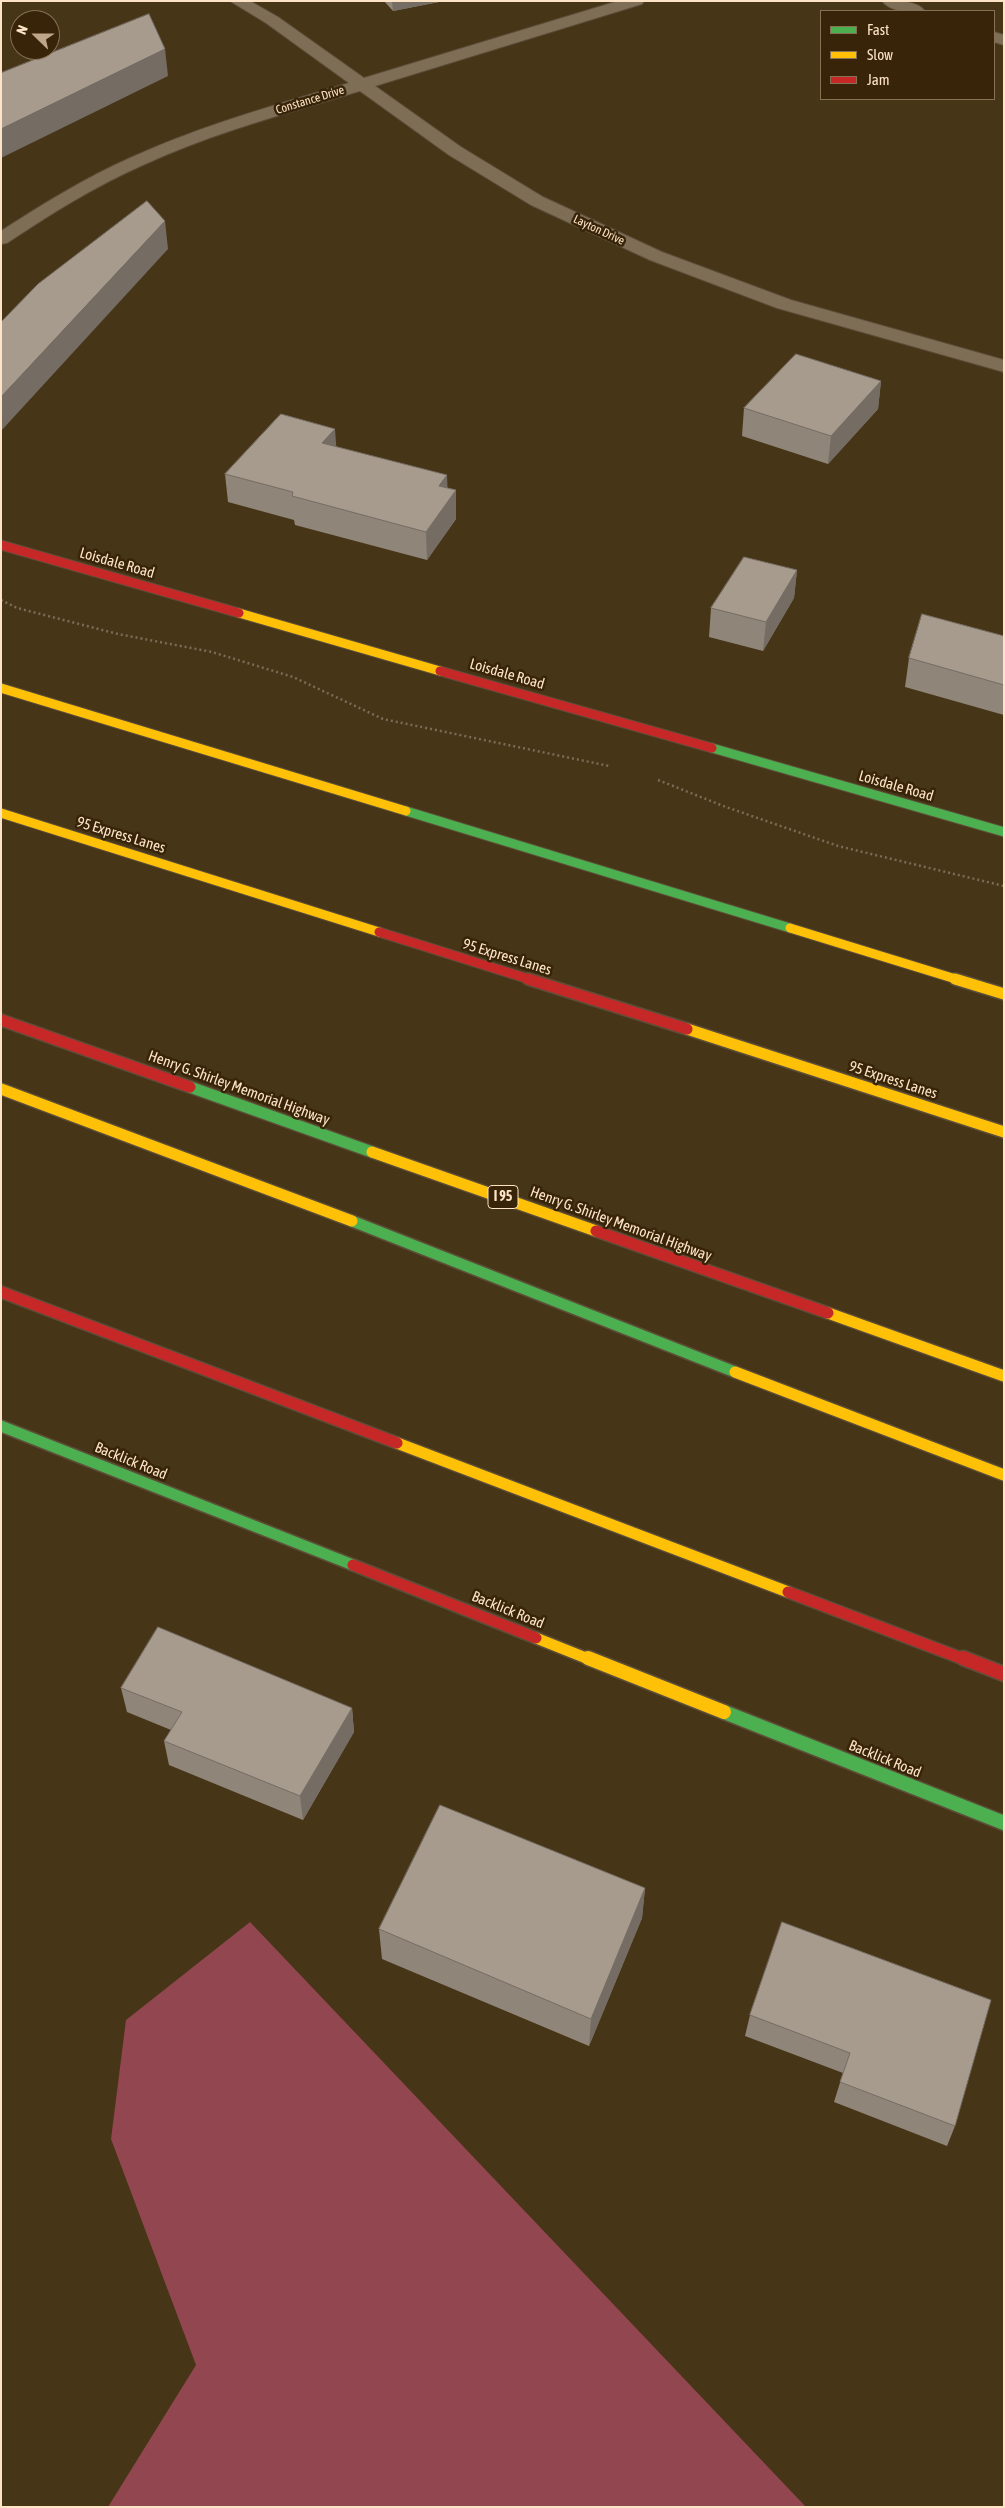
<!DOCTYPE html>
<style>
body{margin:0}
#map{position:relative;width:1005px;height:2508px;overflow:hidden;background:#473518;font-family:"Asap Condensed",sans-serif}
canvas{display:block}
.frame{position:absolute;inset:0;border:2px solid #fee4c6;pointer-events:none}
.legend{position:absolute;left:820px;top:10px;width:175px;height:90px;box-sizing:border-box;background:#372409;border:1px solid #877155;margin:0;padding:6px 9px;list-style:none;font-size:15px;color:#fee4c6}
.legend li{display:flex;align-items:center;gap:10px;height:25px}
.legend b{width:25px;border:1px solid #877155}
.north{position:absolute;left:10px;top:10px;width:50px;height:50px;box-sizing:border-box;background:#372409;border:1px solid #877155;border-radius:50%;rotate:292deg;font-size:14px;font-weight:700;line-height:20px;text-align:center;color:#fee4c6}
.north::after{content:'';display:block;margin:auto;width:18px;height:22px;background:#bea789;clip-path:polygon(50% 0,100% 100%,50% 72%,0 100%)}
</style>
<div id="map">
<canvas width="1005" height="2508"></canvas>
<div class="frame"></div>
<ul class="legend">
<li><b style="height:6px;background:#4caf50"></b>Fast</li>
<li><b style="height:6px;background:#ffc107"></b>Slow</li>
<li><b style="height:6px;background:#c62828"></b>Jam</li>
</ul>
<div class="north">N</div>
</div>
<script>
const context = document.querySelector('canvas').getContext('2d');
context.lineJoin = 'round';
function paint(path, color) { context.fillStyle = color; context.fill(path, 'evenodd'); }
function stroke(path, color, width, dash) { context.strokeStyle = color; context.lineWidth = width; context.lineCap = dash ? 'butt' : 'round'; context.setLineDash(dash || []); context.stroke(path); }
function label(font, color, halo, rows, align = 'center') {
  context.font = font + ' "Asap Condensed",sans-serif'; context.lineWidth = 5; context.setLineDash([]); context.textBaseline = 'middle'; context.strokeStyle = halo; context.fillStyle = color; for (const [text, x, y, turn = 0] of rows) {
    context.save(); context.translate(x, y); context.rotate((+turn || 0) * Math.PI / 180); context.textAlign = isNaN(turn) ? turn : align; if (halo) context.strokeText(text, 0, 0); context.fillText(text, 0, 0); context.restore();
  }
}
const water = new Path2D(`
 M 250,1922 L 806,2507 L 108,2507 L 196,2365 L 111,2139 L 126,2020 Z`);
const path = new Path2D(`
 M 1,600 L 17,608 L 118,634 L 212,652 L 293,677 L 383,719 L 609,766
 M 658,780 L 726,807 L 838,846 L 1004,886`);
const street = new Path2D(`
 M 230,1 L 250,1 L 278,17 L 364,78 L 618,1 L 644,1 L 642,4 L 375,86 L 461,147 L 543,197 L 662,252 L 791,300 L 1004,360 L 1004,372 L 777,308 L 650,260 L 531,205 L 449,155 L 360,91 C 287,113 213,133 143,165 C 95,186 51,214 7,243 L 1,244 L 1,231 C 43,204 85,178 130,158 C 200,126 275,105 349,83 L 266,23 Z
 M 882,1 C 895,1 917,0 925,11 C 912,12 891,13 882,1 Z
 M 994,32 L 1004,35 L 1004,45 L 994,42 Z`);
const fastFar2 = new Path2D(`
 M 712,748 L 1004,832
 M 406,811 L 790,928`);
const fastFar1 = new Path2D(`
 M 190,1087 L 372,1152
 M 352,1221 L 735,1372
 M 1,1426 L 353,1565`);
const fast = new Path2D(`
 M 724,1712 L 1004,1823`);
const slowFar2 = new Path2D(`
 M 239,613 L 440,671
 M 1,688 L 406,811
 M 1,813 L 379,932
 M 790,928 L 959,980`);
const slowFar1 = new Path2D(`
 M 955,979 L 1004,994
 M 687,1029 L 1004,1132
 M 1,1089 L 352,1221
 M 372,1152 L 596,1231
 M 828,1313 L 1004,1376
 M 735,1372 L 1004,1475
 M 397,1443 L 788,1592
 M 536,1638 L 591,1660`);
const slow = new Path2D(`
 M 588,1658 L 724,1712`);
const jamFar2 = new Path2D(`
 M 1,545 L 239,613
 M 440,671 L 712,748
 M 379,932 L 532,980`);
const jamFar1 = new Path2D(`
 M 528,979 L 687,1029
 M 1,1020 L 190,1087
 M 596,1231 L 828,1313
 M 1,1292 L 397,1443
 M 353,1565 L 536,1638
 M 788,1592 L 966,1660`);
const jam = new Path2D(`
 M 963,1658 L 1004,1674`);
const wall = new Path2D(`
 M 384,1 L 444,1 L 393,11 Z
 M 881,381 L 878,409 L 828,464 L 742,436 L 744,408 Z
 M 337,447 L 448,488 L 456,490 L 456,519 L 427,560 L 295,525 L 294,520 L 228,502 L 225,474 Z
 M 797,570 L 794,598 L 763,651 L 709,637 L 711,608 Z
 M 1004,636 L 1004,715 L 905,687 L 909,658 Z
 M 121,1688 L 352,1708 L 354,1732 L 303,1820 L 169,1765 L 164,1741 L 171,1730 L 127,1712 Z
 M 645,1888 L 642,1918 L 589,2046 L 382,1959 L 379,1929 Z
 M 782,1922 L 955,2126 L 947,2146 L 834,2102 L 843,2073 L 745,2036 L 750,2015 Z`);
const shadedWall = new Path2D(`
 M 392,1 L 444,1 L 393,11 Z
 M 165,49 L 168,76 L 1,158 L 1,129 Z
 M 165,221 L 168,249 L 1,431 L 1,397 Z
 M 881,381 L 878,409 L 828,464 L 831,436 Z
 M 335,429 L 337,457 L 322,443 Z
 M 447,475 L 448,501 L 456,490 L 456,519 L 427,560 L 426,532 L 439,486 Z
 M 797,570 L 794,598 L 763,651 L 766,622 Z
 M 352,1708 L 354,1732 L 303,1820 L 300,1796 Z
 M 645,1888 L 642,1918 L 589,2046 L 591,2019 Z`);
const building = new Path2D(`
 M 149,14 L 165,49 L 1,129 L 1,73 Z
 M 147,201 L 165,221 L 1,397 L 1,322 L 38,284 Z
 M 796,354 L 881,381 L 831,436 L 744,408 Z
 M 281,414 L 335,429 L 322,443 L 447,475 L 439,486 L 456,490 L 426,532 L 292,496 L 293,492 L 225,474 Z
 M 744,557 L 797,570 L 766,622 L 711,608 Z
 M 922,614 L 1004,636 L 1004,685 L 909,658 Z
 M 158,1627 L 352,1708 L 300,1796 L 164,1741 L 182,1712 L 121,1688 Z
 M 440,1805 L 645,1888 L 591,2019 L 379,1929 Z
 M 782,1922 L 991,2000 L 955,2126 L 840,2082 L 850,2053 L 750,2015 Z`);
const farStreetnames = [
 ["Constance Drive",310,100,-17],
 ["Layton Drive",599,230,25]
];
const shields = [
 [503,1197,30]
];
const shieldNames = [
 ["I 95",503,1197]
];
const streetNames = [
 ["Loisdale Road",117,563,16],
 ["Loisdale Road",507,674,16],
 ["Loisdale Road",896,786,16],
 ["95 Express Lanes",121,835,17],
 ["95 Express Lanes",507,957,17],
 ["95 Express Lanes",893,1080,18],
 ["Henry G. Shirley Memorial Highway",239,1088,20],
 ["Henry G. Shirley Memorial Highway",621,1224,20],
 ["Backlick Road",131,1461,22],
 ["Backlick Road",508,1610,22],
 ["Backlick Road",885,1759,22]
];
paint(water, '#924650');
stroke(street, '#5d4e39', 2);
stroke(fastFar2, '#5d4e39', 11);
stroke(fastFar1, '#5d4e39', 14);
stroke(fast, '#5d4e39', 17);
stroke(slowFar2, '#5d4e39', 11);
stroke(slowFar1, '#5d4e39', 14);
stroke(slow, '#5d4e39', 17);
stroke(jamFar2, '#5d4e39', 11);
stroke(jamFar1, '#5d4e39', 14);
stroke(jam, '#5d4e39', 17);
stroke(path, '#7b6c56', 2.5, [2, 3]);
paint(street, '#7f6e56');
stroke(fastFar2, '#4caf50', 9);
stroke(fastFar1, '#4caf50', 11);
stroke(fast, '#4caf50', 14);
stroke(slowFar2, '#ffc107', 9);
stroke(slowFar1, '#ffc107', 11);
stroke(slow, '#ffc107', 14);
stroke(jamFar2, '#c62828', 9);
stroke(jamFar1, '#c62828', 11);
stroke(jam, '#c62828', 14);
paint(wall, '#908579');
paint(shadedWall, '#756c63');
paint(building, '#a79b8d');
stroke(building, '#756c63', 1);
label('12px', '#fee4c6', '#372409', farStreetnames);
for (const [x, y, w] of shields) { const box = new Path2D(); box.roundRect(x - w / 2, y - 11.5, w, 23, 4); context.fillStyle = '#372409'; context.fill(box); stroke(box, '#fee4c6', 1); }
label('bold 14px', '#fee4c6', null, shieldNames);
label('15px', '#fee4c6', '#372409', streetNames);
</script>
